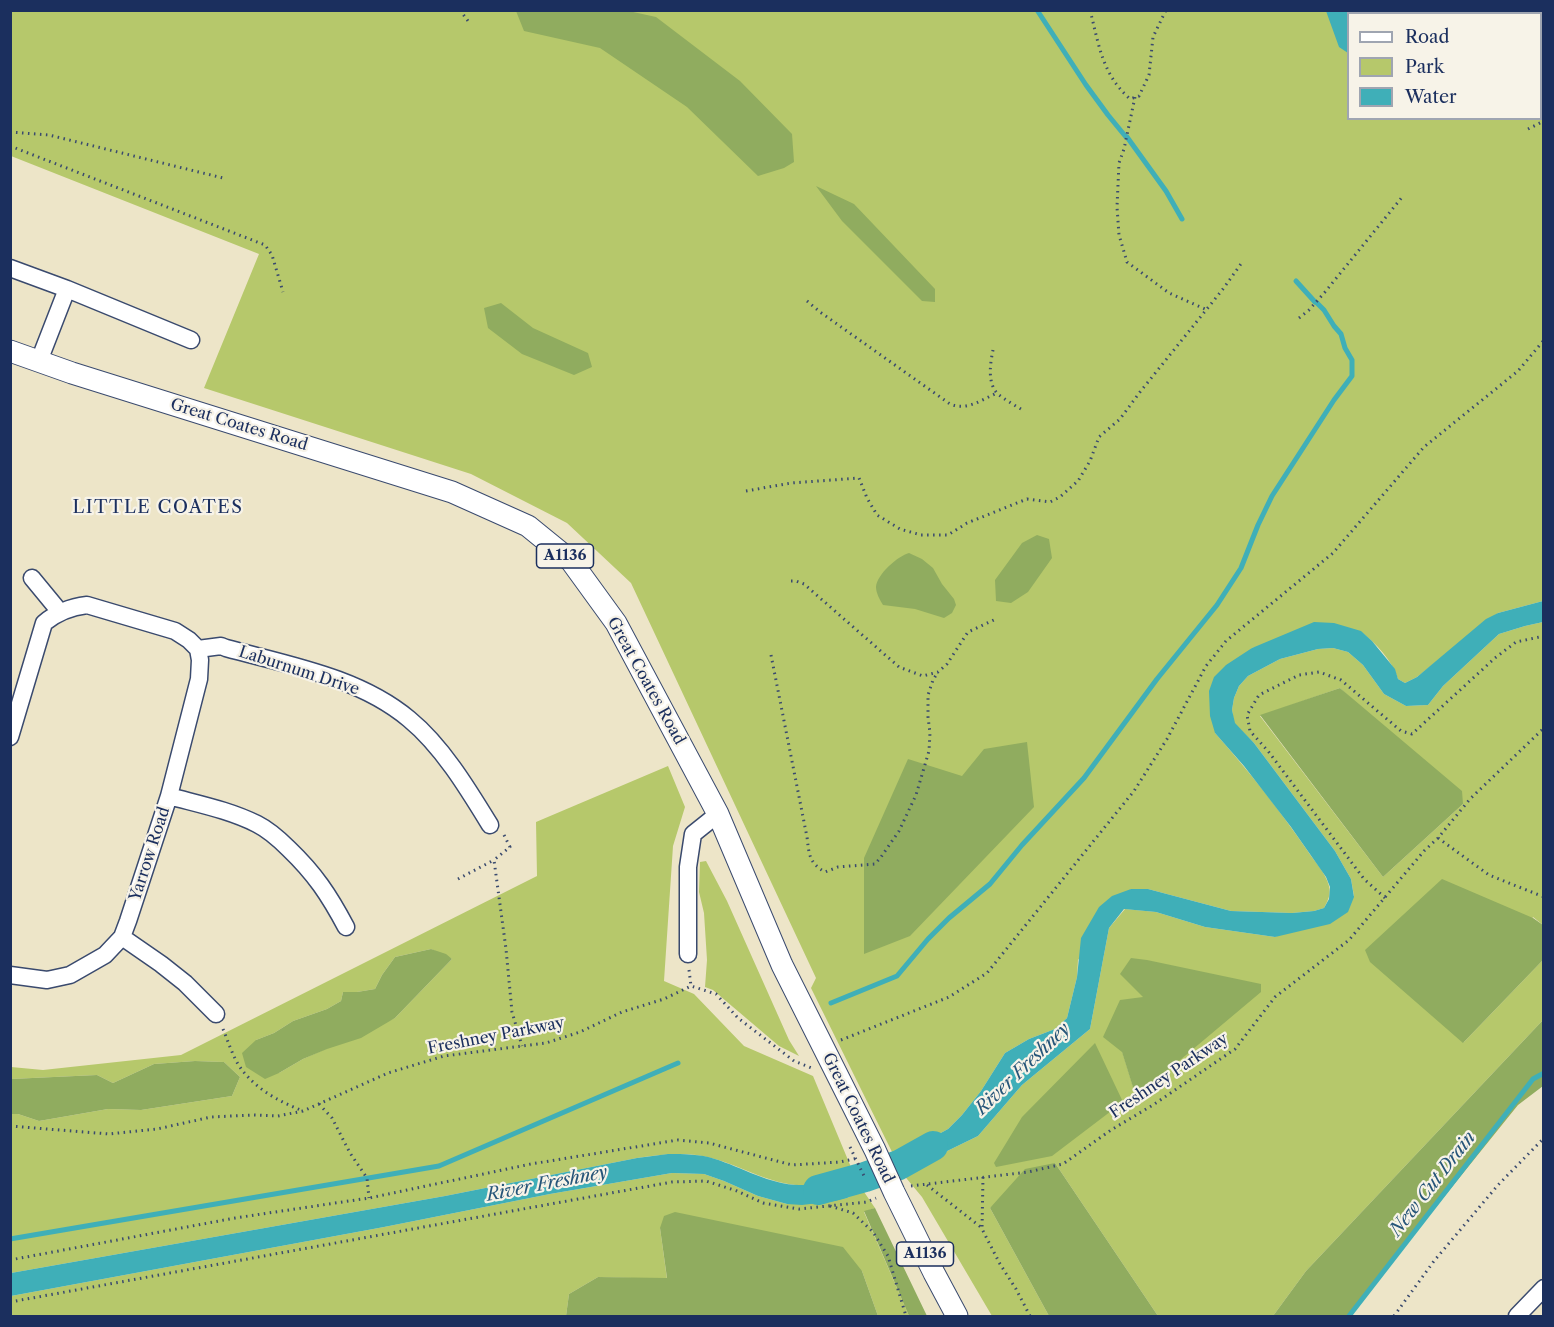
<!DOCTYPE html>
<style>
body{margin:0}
#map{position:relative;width:1554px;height:1327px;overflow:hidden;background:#ede5c8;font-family:"Libre Caslon Text",serif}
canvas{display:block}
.frame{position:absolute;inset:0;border:12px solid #1b2f5e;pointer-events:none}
.legend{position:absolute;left:1347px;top:12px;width:195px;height:108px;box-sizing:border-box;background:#f7f3e8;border:2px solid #9fa5b1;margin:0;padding:8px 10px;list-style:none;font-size:18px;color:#1b2f5e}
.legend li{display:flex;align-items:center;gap:12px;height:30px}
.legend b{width:30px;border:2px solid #9fa5b1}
</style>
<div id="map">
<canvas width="1554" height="1327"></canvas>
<div class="frame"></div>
<ul class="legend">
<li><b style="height:8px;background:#fff"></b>Road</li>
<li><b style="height:16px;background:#b6c86b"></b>Park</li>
<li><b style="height:16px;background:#3fafb8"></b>Water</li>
</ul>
</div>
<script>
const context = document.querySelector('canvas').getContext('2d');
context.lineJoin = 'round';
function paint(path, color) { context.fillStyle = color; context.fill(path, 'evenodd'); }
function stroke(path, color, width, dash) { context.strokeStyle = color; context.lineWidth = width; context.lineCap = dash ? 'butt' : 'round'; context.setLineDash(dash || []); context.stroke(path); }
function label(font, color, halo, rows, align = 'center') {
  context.font = font + ' "Libre Caslon Text",serif'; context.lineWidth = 4.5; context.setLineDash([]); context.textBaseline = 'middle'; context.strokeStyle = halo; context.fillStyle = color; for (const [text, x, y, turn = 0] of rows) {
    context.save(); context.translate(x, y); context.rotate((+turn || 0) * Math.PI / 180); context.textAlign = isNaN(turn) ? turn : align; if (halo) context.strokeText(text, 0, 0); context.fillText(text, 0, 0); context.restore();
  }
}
const green = new Path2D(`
 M 10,11 L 1543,11 L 1543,601 L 1498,613 L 1417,677 L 1405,683 L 1398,679 C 1392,660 1376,643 1360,631 L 1252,648 L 1215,733 C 1248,770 1279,809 1307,850 C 1314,861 1326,873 1329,886 C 1331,894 1328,901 1324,908 L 1314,911 L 1292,913 L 1231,911 L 1148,889 L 1131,889 L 1078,960 L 1077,977 L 1067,1018 L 1055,1029 L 1029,1039 L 1005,1053 L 981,1091 L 962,1115 L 948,1129 L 895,1158 L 811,988 L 816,978 L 631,583 L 567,523 L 471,474 L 204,388 L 259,254 L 11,156 ZM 1348,14 L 1540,14 L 1540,118 L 1348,118 Z
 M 1543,622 L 1543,925 L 1533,917 L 1463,1043 L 1543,960 L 1543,1020 L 1306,1271 L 1273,1316 L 1158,1316 L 1055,1163 L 990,1208 L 1049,1316 L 992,1316 L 922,1197 L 902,1173 L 978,1136 L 1022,1085 L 1090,1029 L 1109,928 L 1125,909 L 1156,912 L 1205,927 L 1275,937 L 1354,896 L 1351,879 L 1335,851 L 1254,743 L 1234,723 L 1232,710 L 1234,698 L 1239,686 L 1248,676 L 1280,659 L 1318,649 L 1333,648 L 1348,652 L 1363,665 L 1384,694 L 1406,706 L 1428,705 L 1443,686 L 1499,634 L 1525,626 ZM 1340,688 L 1463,804 L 1383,877 L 1260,716 ZM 1144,998 L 1136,1096 L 1122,1051 Z
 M 668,766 L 685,807 L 673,846 L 664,981 L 694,994 L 744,1046 L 813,1076 L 853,1172 C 839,1177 825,1184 809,1185 C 771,1188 738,1162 702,1156 C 680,1152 659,1155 637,1158 L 445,1196 L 11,1273 L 11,1114 L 18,1114 L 39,1121 L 108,1109 L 141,1110 L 232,1096 L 240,1077 L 224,1062 L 195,1061 L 154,1064 L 113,1083 L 97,1075 L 11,1079 L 11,1067 L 43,1070 L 181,1055 L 537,876 L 536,822 ZM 431,949 L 452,959 L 395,1018 L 303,1059 L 279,1073 L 256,1040 L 274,1033 L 293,1021 L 327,1009 L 341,1001 L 343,992 L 357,992 L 375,989 L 382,975 L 395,957 Z
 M 706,861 L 727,901 L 789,1040 L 799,1056 L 779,1046 L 713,990 L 705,987 L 707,960 L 704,913 L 699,892 L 700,862 Z
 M 672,1173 L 704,1174 L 724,1181 L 758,1196 L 787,1204 L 847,1198 L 862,1189 L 875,1208 L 864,1212 L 909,1316 L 878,1316 L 862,1271 L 660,1228 L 667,1279 L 598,1277 L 569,1294 L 566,1316 L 11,1316 L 11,1296 L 384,1227 L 550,1194 Z`);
const forest = new Path2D(`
 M 624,10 L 656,17 L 740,81 L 792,134 L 794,162 L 784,168 L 758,176 L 687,107 L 600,48 L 524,31 L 516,11 Z
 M 816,186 L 854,204 L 935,289 L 935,302 L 922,301 L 842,221 Z
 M 501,303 L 533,328 L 588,353 L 592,367 L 574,375 L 522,354 L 488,328 L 484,308 Z
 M 1037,535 L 1049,539 L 1052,558 L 1028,592 L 1011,603 L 996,601 L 995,580 L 1022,543 Z
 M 909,553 L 922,559 L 933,568 L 942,584 L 954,599 L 956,605 L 952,613 L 944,618 L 915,609 L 883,605 C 880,600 876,593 876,587 C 877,574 898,556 909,553 Z
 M 1340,688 L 1462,791 L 1463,804 L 1383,877 L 1260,715 Z
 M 1027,742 L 1034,807 L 910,936 L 864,954 L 864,858 L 908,759 L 962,776 L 984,749 Z
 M 1442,879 L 1533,918 L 1543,925 L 1543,960 L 1463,1043 L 1370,962 L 1365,950 Z
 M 431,949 L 446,954 L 452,959 L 395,1018 L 361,1038 L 327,1049 L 303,1059 L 279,1073 L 265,1079 L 246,1067 L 242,1053 L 256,1040 L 274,1033 L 293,1021 L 327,1009 L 341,1001 L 343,992 L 357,992 L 375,989 L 382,975 L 395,957 Z
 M 1131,958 L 1147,960 L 1261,984 L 1261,992 L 1136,1097 L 1122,1052 L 1103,1037 L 1120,1000 L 1143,997 L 1120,974 Z
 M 1543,1020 L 1543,1086 L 1518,1105 L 1348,1316 L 1273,1316 L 1306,1271 Z
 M 1095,1043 L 1123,1102 L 1052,1156 L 996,1167 L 994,1163 L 1022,1117 Z
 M 195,1061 L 224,1062 L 240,1077 L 232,1096 L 141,1110 L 108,1109 L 39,1121 L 18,1114 L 11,1114 L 11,1079 L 97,1075 L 113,1083 L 154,1064 Z
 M 1055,1163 L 1158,1316 L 1049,1316 L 990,1208 L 1025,1169 Z
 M 875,1208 L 927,1316 L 909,1316 L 864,1211 Z
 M 675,1212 L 843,1247 L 862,1271 L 878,1316 L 566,1316 L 569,1294 L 598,1277 L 667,1278 L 660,1228 L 664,1216 Z`);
const water = new Path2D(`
 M 1326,11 L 1326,10 L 1541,11 L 1536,14 L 1348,14 L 1348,53 L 1339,47 Z
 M 1543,601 L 1543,622 L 1525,626 L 1499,634 L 1443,686 L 1428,705 L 1406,706 L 1384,694 L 1363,665 L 1348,652 L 1333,648 L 1318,649 L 1280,659 L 1248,676 L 1239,686 L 1234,698 L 1232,710 L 1235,723 L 1254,743 L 1335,851 L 1351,879 L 1354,897 L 1348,912 L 1330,924 L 1275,937 L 1205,927 L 1156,912 L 1124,909 L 1109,928 L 1090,1029 L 1022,1085 L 978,1136 L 902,1173 L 895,1158 L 948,1129 L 962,1115 L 981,1091 L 1005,1053 L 1029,1039 L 1055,1029 L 1067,1018 L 1077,977 L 1081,938 L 1099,907 L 1112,896 L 1131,889 L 1148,889 L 1231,911 L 1292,913 L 1314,911 L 1324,908 L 1329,899 L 1330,887 L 1326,877 L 1291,827 L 1244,766 L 1215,733 L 1210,716 L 1209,691 L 1214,677 L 1226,665 L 1252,648 L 1314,622 L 1334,623 L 1361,631 L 1372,641 L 1395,669 L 1398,679 L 1405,683 L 1417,677 L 1486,619 L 1498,613 Z
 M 668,1154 C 684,1154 700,1154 715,1159 C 741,1167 771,1185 799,1185 C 819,1186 836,1178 853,1172 L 862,1189 L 847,1198 L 835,1201 L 802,1205 L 787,1204 L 758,1196 L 724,1181 L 704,1174 L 672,1173 L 550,1194 L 384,1227 L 11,1296 L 11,1273 L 445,1196 L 637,1158 Z`);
const stream = new Path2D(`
 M 1037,10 L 1086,85 L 1108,115 L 1126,137
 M 1127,137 L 1166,191 L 1182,219
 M 1296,281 L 1315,302
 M 831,1003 L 897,976 L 928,939 L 949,918 L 990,884 L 1022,845 L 1084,778 L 1157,679 L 1217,605 L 1241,568 L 1258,525 L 1272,496 L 1334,400 L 1352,376 L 1352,360 L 1345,348 L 1341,334 L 1334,326 L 1324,310 L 1317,303
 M 10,1239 L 439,1166 L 678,1063
 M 1349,1316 L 1533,1079 L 1544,1073`);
const river = new Path2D(`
 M 818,1190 L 865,1177 L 899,1165 L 933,1146`);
const path = new Path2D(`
 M 460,10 L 468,21
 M 1090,10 C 1099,45 1102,74 1130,99 L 1139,96 L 1149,75 L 1153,37 L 1166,10
 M 1135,97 L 1124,149 L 1119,163 L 1117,207 L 1119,235 L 1127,262 L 1169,293 L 1205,309
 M 1528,129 L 1544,121
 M 10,132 L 49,135 L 223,178
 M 10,146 L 265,245 L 272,255 L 283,292
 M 807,301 L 820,312 L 950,404 C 967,411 981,400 997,393
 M 1299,318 L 1309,310 L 1325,292 L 1403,196
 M 993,350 C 990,364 987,385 999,395 C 1007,401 1016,406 1024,411
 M 746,491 L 791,483 L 859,478 L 867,498 L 877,515 L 900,529 L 921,535 L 948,535 L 967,523 L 1027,499 L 1050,502 L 1060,497 L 1078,481 L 1090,461 L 1099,437 L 1120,419 L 1140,392 L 1223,289 L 1243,261
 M 791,581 L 796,581 L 804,584 L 899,667 L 923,676 L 938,672 L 947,664 L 968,632 L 996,619
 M 771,655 L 807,837 C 809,854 809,863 825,872 L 838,867 L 875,864 L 881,857 L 899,831 L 916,795 L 929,751 L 930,733 L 928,717 L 928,695 L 933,680 L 938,672
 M 504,835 L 510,847 L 494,860 L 506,949 L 512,1012 L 522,1046
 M 1438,838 L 1489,875 L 1544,897
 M 458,879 L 494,860
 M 1385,898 L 1364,879 L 1268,751 L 1250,731 L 1247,715 L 1259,695 L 1299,675 L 1319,672 L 1341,680 L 1401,731 L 1412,734 L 1495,658 L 1516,642 L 1544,636
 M 689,970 L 691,986
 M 223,1029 C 228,1041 232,1054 238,1064 C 253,1088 278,1101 303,1111
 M 841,1040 L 949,997 L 987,973 L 1134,791 L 1167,739 L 1206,666 L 1226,641 L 1333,553 L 1424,447 L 1518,371 L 1544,340
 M 319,1104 L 332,1118 L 350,1153 L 367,1178 L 369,1198
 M 10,1126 L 109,1134 L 157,1129 L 211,1117 L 253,1115 L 278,1116 L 303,1111 L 388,1073 L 444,1056 L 546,1043 L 580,1032 L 622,1012 L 664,999 L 691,986 L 716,994 L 738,1018 L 794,1061 L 814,1069
 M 850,1147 L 864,1176
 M 983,1177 L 982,1229 L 1000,1264 L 1016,1289 L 1030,1316
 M 927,1185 L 982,1228
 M 911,1186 L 1028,1172 L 1063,1164 L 1111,1130 L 1153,1105 L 1235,1049 L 1275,997 L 1349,940 L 1424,851 L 1438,838 L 1470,799 L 1544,728
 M 830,1206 L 853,1213 L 873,1232 L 888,1256 L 906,1316
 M 10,1260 L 235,1218 L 369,1198 L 531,1164 L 678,1140 L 709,1143 L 792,1165 L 840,1162 L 858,1158
 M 10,1302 L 672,1182 L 706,1181 L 737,1191 L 763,1203 L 799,1209 L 867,1202 L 876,1198
 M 1394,1316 L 1434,1261 L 1498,1185 L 1544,1138`);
const minor = new Path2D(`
 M 10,268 L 67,289 L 191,340
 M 39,361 L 67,289
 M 32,578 L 60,612
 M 10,737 L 44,623 C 57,612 70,607 87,605 L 175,631 L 189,640 L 198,649 L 221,646 L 226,648 C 288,665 359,677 409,719 C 442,746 468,789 490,825
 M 169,796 C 198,804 229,810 257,824 C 269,830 279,839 289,849 C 315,874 329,895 346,927
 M 122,937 L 161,964 L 185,983 L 216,1014
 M 688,954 L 688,867 L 693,834 L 718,814
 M 10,975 L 47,980 L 70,975 L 105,955 L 122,937 L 128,921 L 169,796 L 199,679 L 200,660 L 198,649
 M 1517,1316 L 1544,1288`);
const major = new Path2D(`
 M 10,351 L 72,373 L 452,492 L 528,526 L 571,561 L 616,623 L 718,814 L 782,965 L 875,1150 L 894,1192 L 934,1273 L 957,1316`);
const shields = [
 [565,556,57],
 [925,1254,57]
];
const shieldNames = [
 ["A1136",565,556],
 ["A1136",925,1254]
];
const streetNames = [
 ["Great Coates Road",239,425,17],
 ["Laburnum Drive",299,671,18],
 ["Great Coates Road",646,681,61],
 ["Yarrow Road",150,854,-72],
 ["Freshney Parkway",496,1036,-11],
 ["Freshney Parkway",1169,1076,-34],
 ["Great Coates Road",858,1118,64]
];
const neighbourhoodNames = [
 ["LITTLE COATES",158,508]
];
const waterNames = [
 ["River Freshney",1023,1069,-44],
 ["River Freshney",547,1184,-11],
 ["New Cut Drain",1433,1184,-52]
];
paint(green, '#b6c86b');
paint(forest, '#90ac5f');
paint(water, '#3fafb8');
stroke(stream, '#3fafb8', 5);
stroke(river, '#3fafb8', 30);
stroke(minor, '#3a4a6e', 19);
stroke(major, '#3a4a6e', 23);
stroke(path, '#3a4a6e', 3, [1.5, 4.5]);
stroke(minor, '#fff', 16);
stroke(major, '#fff', 21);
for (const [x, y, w] of shields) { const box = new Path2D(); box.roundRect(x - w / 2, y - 12, w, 24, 4.5); context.fillStyle = '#f7f3e8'; context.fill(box); stroke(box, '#1b2f5e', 1.5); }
label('bold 15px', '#1b2f5e', null, shieldNames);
label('16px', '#1b2f5e', '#f7f3e8', streetNames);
context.letterSpacing = '1.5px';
label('18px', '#1b2f5e', '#f7f3e8', neighbourhoodNames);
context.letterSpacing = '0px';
label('italic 18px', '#265579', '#f7f3e8', waterNames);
</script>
